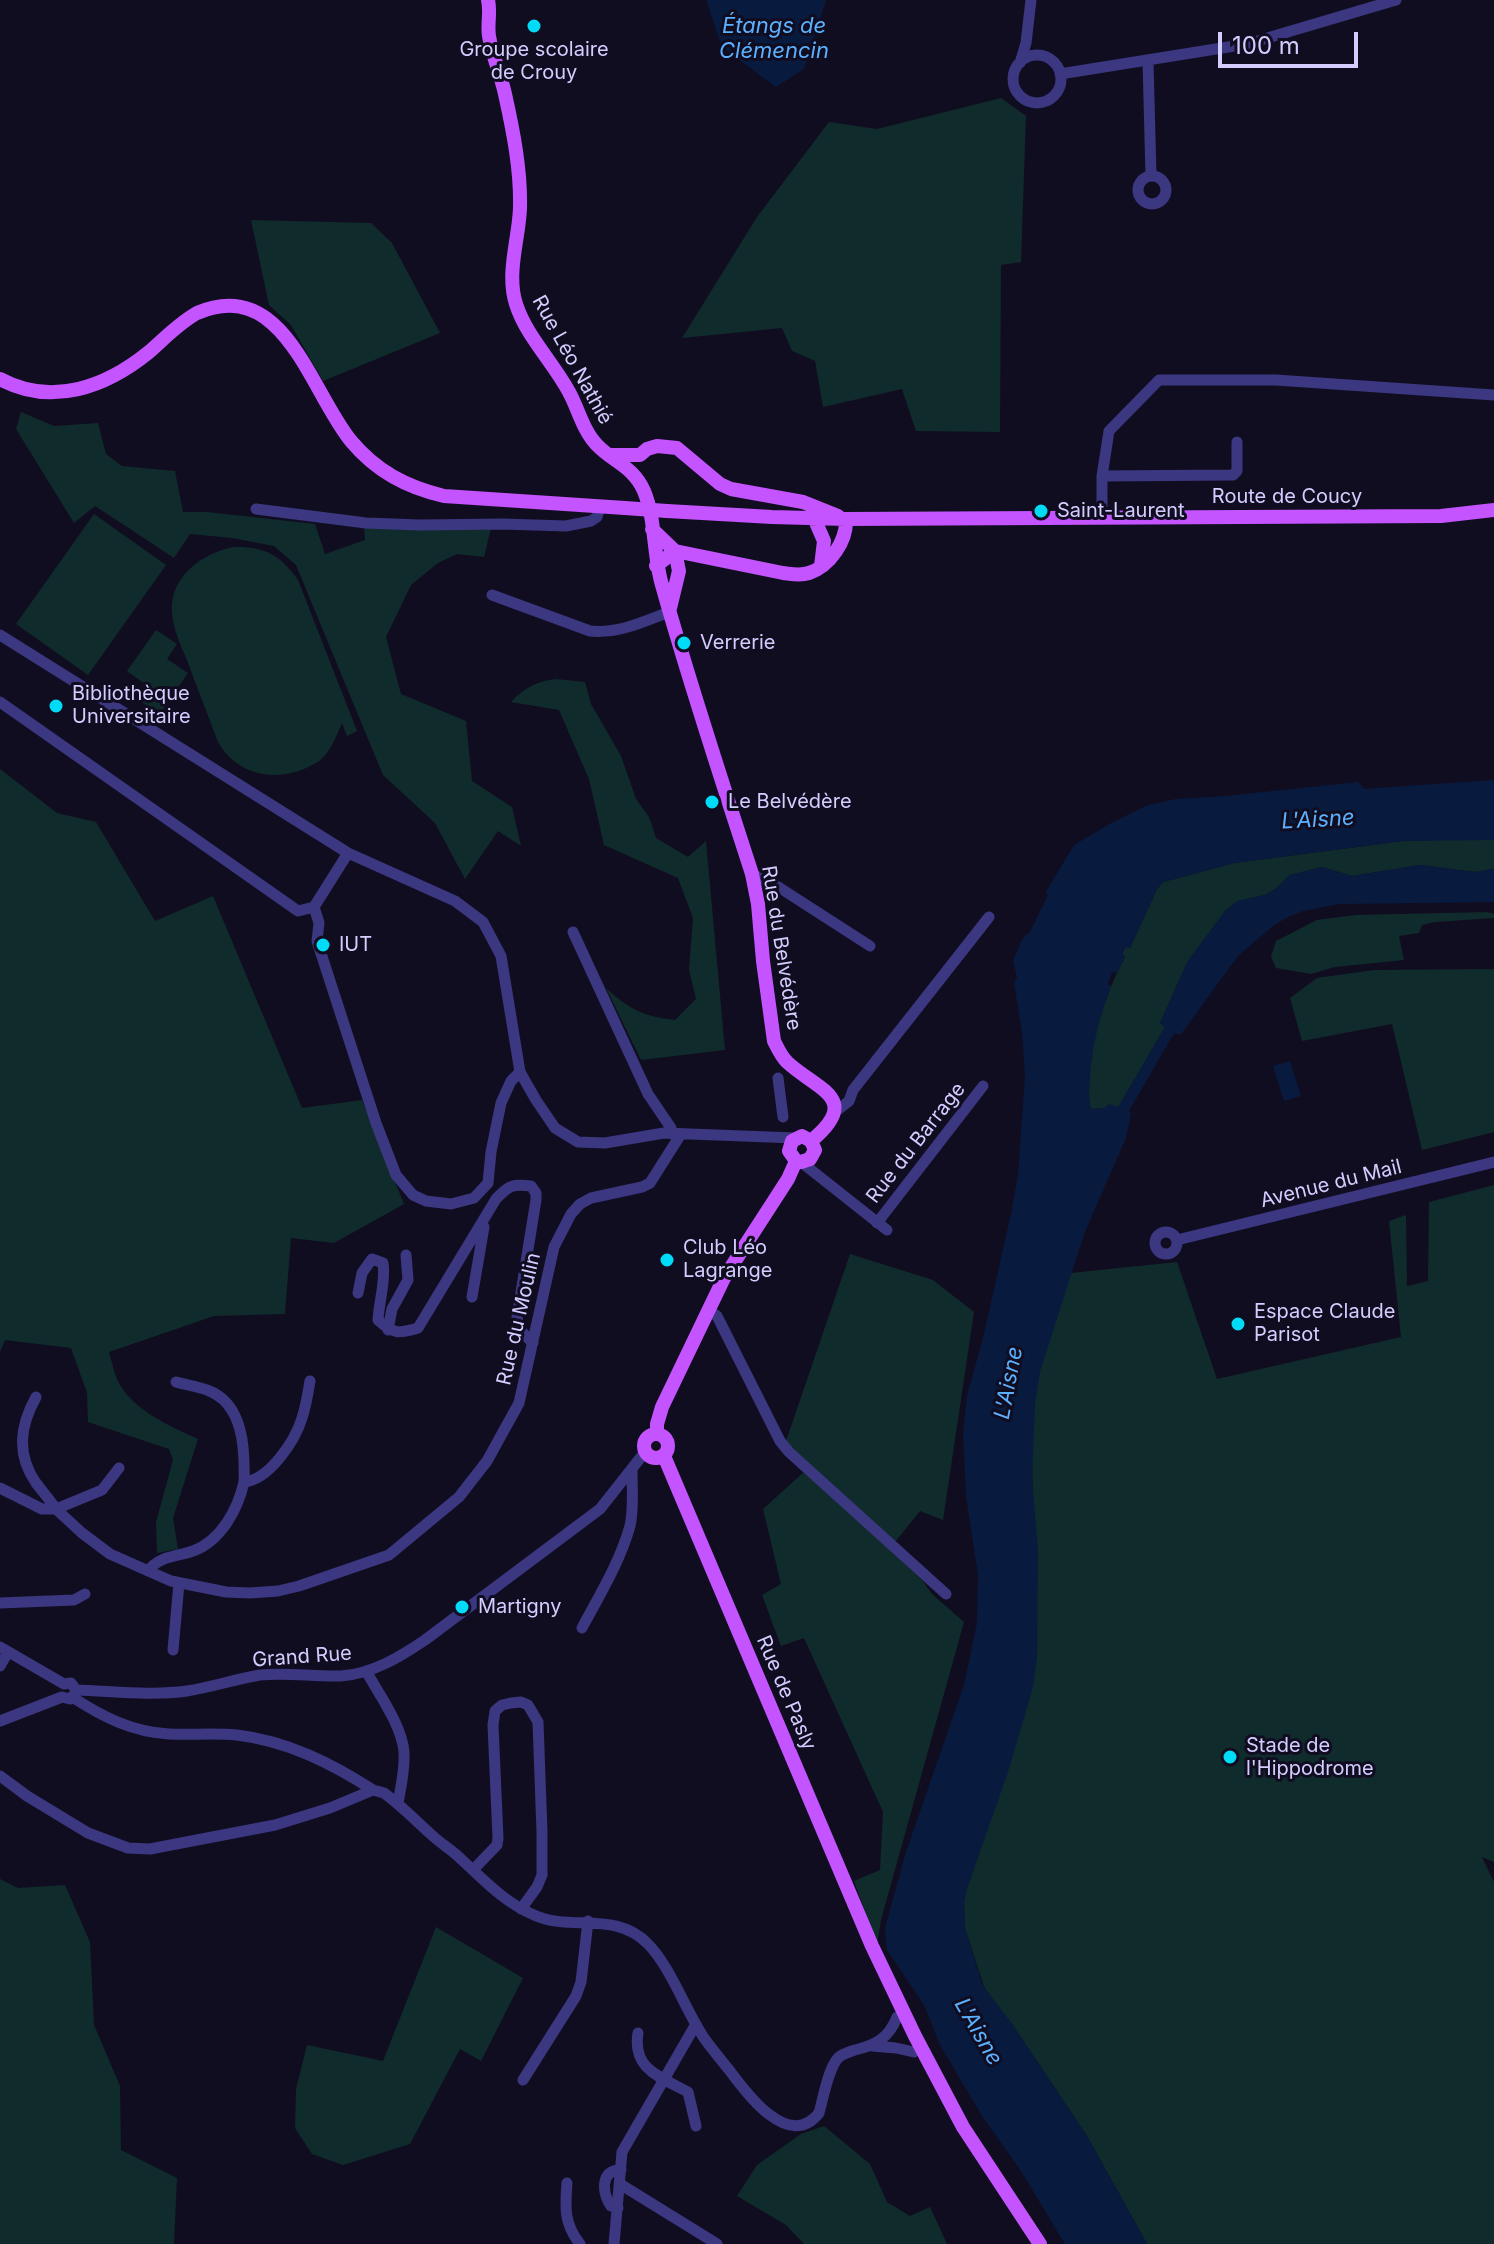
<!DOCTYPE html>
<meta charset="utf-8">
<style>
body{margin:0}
#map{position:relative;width:1494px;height:2244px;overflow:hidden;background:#110d21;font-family:Inter,sans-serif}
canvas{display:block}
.scale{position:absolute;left:1218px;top:32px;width:140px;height:36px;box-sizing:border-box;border:4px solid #d4cdff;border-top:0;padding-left:10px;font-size:24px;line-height:28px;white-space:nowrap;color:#d4cdff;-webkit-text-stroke:6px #110d21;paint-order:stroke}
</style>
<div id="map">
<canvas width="1494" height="2244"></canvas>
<div class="scale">100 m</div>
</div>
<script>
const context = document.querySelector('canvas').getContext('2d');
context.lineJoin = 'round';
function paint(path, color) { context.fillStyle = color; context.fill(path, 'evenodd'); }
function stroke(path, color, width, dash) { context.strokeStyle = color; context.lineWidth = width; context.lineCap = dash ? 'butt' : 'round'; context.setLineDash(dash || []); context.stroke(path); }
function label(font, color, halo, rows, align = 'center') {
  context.font = font + ' Inter,sans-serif'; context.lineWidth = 6; context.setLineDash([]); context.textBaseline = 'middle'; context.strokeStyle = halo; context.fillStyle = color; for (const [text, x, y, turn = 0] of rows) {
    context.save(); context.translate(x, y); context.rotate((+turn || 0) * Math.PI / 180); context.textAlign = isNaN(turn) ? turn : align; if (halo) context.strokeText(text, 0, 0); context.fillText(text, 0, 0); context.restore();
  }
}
const green = new Path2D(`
 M 1001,98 L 1026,116 L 1021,262 L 1001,265 L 1000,432 L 916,431 L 902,389 L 823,407 L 815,361 L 792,351 L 782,328 L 682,338 L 757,217 L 829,122 L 877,129 Z
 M 251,220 L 371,223 L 392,243 L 440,333 L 323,381 L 291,325 L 269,305 Z
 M 21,412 L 54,426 L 98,423 L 106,454 L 122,466 L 175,471 L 183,512 L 207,512 L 315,524 L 325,554 L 365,540 L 364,527 L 491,528 L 484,557 L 457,554 L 438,563 L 411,585 L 386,637 L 401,694 L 466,721 L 472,781 L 512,807 L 521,846 L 498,831 L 465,879 L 435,823 L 383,775 L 296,565 L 274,546 L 232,538 L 190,534 L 174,558 L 95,506 L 74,523 L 16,429 Z
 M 94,514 L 166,565 L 88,675 L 16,624 Z
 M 234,547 C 264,546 281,555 298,580 L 357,731 L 347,736 L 342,723 C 336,736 331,752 319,761 C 284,784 239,779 218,742 C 208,715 197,688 187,660 C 181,646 173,629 172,613 C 169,577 202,553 234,547 Z
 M 156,630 L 177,644 L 167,659 L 188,673 L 159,715 L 139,700 L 148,686 L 127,671 Z
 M 556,679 L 585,682 L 591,704 L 621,756 L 636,799 L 649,817 L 656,838 L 688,857 L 706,841 L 725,1050 L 641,1060 L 606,988 C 630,1010 643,1016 675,1020 L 696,999 L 689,970 L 693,918 L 678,878 L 604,845 L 589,779 L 559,710 L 511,702 C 524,688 537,681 556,679 Z
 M 0,769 L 57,813 L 96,822 L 155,921 L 213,896 L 302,1108 L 362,1100 L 404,1204 L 334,1243 L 291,1238 L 285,1314 L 214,1316 L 109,1352 C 112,1362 114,1374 119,1383 C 134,1411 170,1426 198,1439 L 173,1518 L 178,1549 L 157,1553 L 156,1522 L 173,1460 L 169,1449 L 88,1422 L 87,1393 L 71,1348 L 5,1340 L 0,1352 Z
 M 1473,839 L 1494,840 L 1494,869 L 1475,872 L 1420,865 L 1352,876 L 1322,867 L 1290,875 L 1277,888 L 1265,895 L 1238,901 L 1226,910 L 1188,961 L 1160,1023 L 1165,1027 L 1118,1108 L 1091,1109 C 1088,1096 1089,1084 1090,1071 C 1093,1031 1106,993 1125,957 L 1122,954 L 1126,946 L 1130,948 L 1157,889 L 1163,882 L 1234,863 L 1403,841 Z
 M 1487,912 L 1494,914 L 1494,918 L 1435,922 L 1422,925 L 1419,933 L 1399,936 L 1404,960 L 1335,967 L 1311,974 L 1276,968 L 1271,957 L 1276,941 L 1317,920 L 1356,915 Z
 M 1494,969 L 1494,1132 L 1422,1150 L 1392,1024 L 1302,1041 L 1290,998 L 1317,978 L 1374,970 Z
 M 1494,1185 L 1494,1862 L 1482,1857 L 1494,1882 L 1494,2244 L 1147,2244 L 1087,2136 L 1012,2024 L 985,1990 L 965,1928 L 964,1903 L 1034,1511 C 1031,1466 1030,1419 1039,1374 C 1046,1340 1060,1306 1071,1273 L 1177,1262 L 1217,1379 L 1401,1337 L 1389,1221 L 1406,1215 L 1407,1286 L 1428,1281 L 1429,1202 Z
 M 850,1254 L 933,1280 L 974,1312 L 943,1520 L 920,1511 L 895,1542 L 785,1444 Z
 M 805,1471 L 922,1580 L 932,1594 L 964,1622 L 881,1920 L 877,1944 L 854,1881 L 880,1870 L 883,1812 L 804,1638 L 781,1646 L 762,1595 L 781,1584 L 763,1509 Z
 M 0,1879 L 18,1888 L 65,1885 L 90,1942 L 94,2025 L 120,2086 L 121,2150 L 177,2178 L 174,2244 L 0,2244 Z
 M 436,1927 L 523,1978 L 481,2061 L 460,2049 L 410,2144 L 343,2165 L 312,2154 L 295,2128 L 296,2089 L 307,2045 L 383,2061 Z
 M 824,2126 L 870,2164 L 887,2202 L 910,2216 L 930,2207 L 947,2244 L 804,2244 L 786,2225 L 737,2196 L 757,2165 L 801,2134 Z`);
const water = new Path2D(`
 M 706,0 L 826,0 L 804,69 L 776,87 L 722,47 Z
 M 1494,780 L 1494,840 L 1403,841 L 1234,863 L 1163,882 L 1157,889 L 1130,948 L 1125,947 L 1122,954 L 1125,956 L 1117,973 L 1112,972 L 1108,984 L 1111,986 C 1099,1020 1093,1041 1090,1078 C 1089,1089 1088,1098 1091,1109 L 1104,1108 L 1109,1104 L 1118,1107 L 1165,1027 L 1160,1023 L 1187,962 L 1226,910 L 1238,901 L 1265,895 L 1277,888 L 1290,875 L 1322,867 L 1352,876 L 1420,865 L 1475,872 L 1494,869 L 1494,902 L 1339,904 L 1303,911 L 1286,918 L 1273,926 L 1238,956 L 1181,1034 L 1180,1035 L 1175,1033 L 1173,1035 L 1129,1111 L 1131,1113 L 1126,1138 L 1084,1234 L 1040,1372 L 1035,1405 L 1032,1479 L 1038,1551 L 1037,1657 L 1033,1687 L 1009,1769 L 967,1889 L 964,1903 L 965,1928 L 982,1984 L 1012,2024 L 1087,2136 L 1147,2244 L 1065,2244 L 1021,2171 L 982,2116 L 940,2045 L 924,2005 L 887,1950 L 885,1928 L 906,1852 L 964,1685 L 977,1623 L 978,1574 L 966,1496 L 963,1433 L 967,1396 L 983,1338 L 1011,1214 L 1018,1175 L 1025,1076 L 1022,1032 L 1014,983 L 1017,977 L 1013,961 L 1023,938 L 1030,932 L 1048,895 L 1046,892 L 1074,845 L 1113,822 L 1148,805 L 1176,799 L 1226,796 L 1358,782 L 1364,789 Z
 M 1290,1061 L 1301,1096 L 1284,1101 L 1273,1066 Z`);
const minor = new Path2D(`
 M1013 79a24 24 0 1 1 48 0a24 24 0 1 1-48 0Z
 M 1148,61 L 1151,176
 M 1020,63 L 1026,43 L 1031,0
 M 1060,74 L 1247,44 L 1396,0
 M1138 190a14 14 0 1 1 28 0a14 14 0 1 1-28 0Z
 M 1102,476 L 1233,475 L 1237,471 L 1237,442
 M 256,509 L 366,523 L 420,525 L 503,524 L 566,526 L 591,521 L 597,517 L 600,507
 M 1102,518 L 1102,476 L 1109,431 L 1159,380 L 1276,380 L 1494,395
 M 492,595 L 590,631 C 618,634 643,622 669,612
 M 0,635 L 348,853 L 455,901 L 483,922 L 501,956 L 520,1072 L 536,1100 L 555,1128 L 578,1142 L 605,1143 L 664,1133 L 795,1138
 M 0,702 L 298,911 L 314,907 L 348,853
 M 752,874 L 780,888 L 870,946
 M 314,907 L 319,923 L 317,941 L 376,1123 L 396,1175 L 413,1195 L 426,1201 L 451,1204 L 474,1198 L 488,1183 L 491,1152 L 501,1103 L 511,1081 L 520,1072
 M 573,932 L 648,1094 L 671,1128 L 672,1134
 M 778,1078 L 783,1117
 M 834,1113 L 849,1101 L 853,1090 L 989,917
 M 801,1162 L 887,1230
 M 877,1223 L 983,1086
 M1155 1243a11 11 0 1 1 22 0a11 11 0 1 1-22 0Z
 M 1177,1240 L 1494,1162
 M 358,1293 L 362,1273 L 372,1259 L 383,1263 C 386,1281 379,1301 378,1320 C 393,1334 399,1334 418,1328 L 496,1199 C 509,1185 513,1184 531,1186 L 536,1193 L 536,1200 L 517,1317 L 519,1329 L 533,1343
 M 472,1297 L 484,1227
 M 708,1309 L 717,1316 L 780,1441 L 789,1452 L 946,1594
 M 388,1330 L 392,1309 L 408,1280 L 406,1255
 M 176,1382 C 186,1385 197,1386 207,1390 C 244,1403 245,1450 244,1482
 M 36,1397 C 20,1426 16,1454 36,1483 C 43,1492 50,1500 56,1509 L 102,1490 L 119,1468
 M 0,1488 L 42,1509 L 56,1509 L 82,1533 L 110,1554 L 171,1581 L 226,1592 L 250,1593 L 278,1591 L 299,1586 L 389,1555 L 459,1497 L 487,1461 L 519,1403 L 554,1247 L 571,1214 L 580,1204 L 591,1198 L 642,1187 L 650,1183 L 681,1134
 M 148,1571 C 159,1556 176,1557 193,1551 C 221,1541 238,1509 244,1482 C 269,1480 295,1441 302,1418 C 306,1406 308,1393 310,1381
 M 0,1603 L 74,1600 L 85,1594
 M 582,1628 C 599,1596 620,1562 630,1526 C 634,1508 632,1489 632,1471
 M 0,1647 L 64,1684 L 71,1683 L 76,1690
 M 173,1650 L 179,1583
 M 0,1666 L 8,1652
 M 366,1671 C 379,1694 402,1726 404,1752 C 405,1770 401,1786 398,1803
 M 76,1690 C 112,1691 151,1696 187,1691 C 212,1687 236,1679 260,1675 C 287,1672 314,1677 341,1676 C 372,1674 400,1657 425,1640 L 600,1509 L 645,1452
 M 72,1697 C 103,1717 132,1732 169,1734 C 191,1735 215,1733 237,1735 C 287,1741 331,1763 373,1790
 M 0,1721 L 62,1697 L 70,1699 L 75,1694
 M 0,1776 L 27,1796 L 88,1833 L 128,1848 L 150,1849 L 275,1825 L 330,1808 L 373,1790 L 384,1793 C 402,1806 417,1822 434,1837 C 443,1845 453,1851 462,1860 C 484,1880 505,1903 534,1915 C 571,1932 615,1910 648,1944 C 670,1966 686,2011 704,2038 C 712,2049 721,2060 730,2071 C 747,2094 789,2151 819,2113 C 823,2099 828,2069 838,2058 C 842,2054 849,2052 855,2050 C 876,2045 889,2038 897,2017
 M 473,1870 L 497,1845 L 498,1838 L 493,1725 L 495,1711 L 502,1705 L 511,1703 L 521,1702 L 528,1705 L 538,1722 L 542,1832 L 542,1875 L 537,1887 L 521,1909
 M 638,2033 C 632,2070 661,2077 688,2092 L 696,2126
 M 872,2046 L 896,2048 L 914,2052
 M 523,2080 L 576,1996 L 581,1982 L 588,1921
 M 567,2183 C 565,2208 564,2224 580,2244
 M 620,2184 L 717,2244
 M 618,2208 L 611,2206 C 602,2193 600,2169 621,2170
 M 614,2244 L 622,2152 L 696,2024`);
const major = new Path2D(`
 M 488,0 C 491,13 487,23 489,36 C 492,55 501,75 505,94 C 513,130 521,170 520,208 C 519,239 506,273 516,304 C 526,336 553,362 569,392 C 578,408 583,431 597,445 C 613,462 633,466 644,491 C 656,520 653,555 662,585 C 689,682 721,778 752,874 L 758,904 L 763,961 L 774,1041 C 778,1049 781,1056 787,1062 C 817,1090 863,1098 811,1141
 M 0,379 C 52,407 106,387 149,352 C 165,338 179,323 197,313 C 284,276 310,391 351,441 C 376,471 406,487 444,496 L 625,508
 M 611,455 L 640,455 L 647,449 L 657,446 L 677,448 L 720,484 L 731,489 L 803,502 L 838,516
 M 667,511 L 772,517 L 846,519 L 1441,516 L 1494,510
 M 814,518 L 824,541 L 821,566
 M 652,529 L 675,551 L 679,571 L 670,608
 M 656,566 L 675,551 L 783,573 C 792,574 800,576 809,573 C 830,566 847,541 846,519
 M 796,1161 L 789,1151 L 792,1141 L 802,1136 L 811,1141
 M 796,1161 L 801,1162 L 810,1159 L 815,1150 L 811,1141
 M 657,1433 L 657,1424 L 662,1407 L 724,1278 L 788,1179 L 796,1161
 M644 1446a12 12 0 1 1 24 0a12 12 0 1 1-24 0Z
 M 664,1456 L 872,1946 L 915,2036 L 963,2127 L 1040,2244`);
const majorBridge = new Path2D(`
 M 625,508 L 667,511`);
const markers = [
 [534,26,8,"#00dbf8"],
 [1041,511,8,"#00dbf8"],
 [684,643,8,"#00dbf8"],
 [56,706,8,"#00dbf8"],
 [712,802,8,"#00dbf8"],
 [323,945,8,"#00dbf8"],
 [667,1260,8,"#00dbf8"],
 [1238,1324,8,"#00dbf8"],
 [462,1607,8,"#00dbf8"],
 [1230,1757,8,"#00dbf8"]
];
const poiNames = [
 ["Groupe scolaire",534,50,"center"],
 ["de Crouy",534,73,"center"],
 ["Saint-Laurent",1057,511],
 ["Verrerie",700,643],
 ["Bibliothèque",72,694],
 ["Universitaire",72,717],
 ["Le Belvédère",728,802],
 ["IUT",339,945],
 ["Club Léo",683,1248],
 ["Lagrange",683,1271],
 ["Espace Claude",1254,1312],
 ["Parisot",1254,1335],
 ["Martigny",478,1607],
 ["Stade de",1246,1746],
 ["l'Hippodrome",1246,1769]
];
const streetNames = [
 ["Rue Léo Nathié",572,360,61],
 ["Route de Coucy",1287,497],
 ["Rue du Belvédère",781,948,81],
 ["Rue du Barrage",916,1143,-52],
 ["Avenue du Mail",1331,1184,-14],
 ["Rue du Moulin",519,1319,-77],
 ["Grand Rue",302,1657,-4],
 ["Rue de Pasly",786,1693,67]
];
const waterNames = [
 ["Étangs de",774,26],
 ["Clémencin",774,51],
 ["L'Aisne",1318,820,-3],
 ["L'Aisne",1009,1383,-79],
 ["L'Aisne",978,2032,60]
];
paint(green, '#102b2b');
paint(water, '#081b3f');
stroke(minor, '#3b3781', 11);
stroke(major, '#c354ff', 14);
stroke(majorBridge, '#c354ff', 14);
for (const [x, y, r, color] of markers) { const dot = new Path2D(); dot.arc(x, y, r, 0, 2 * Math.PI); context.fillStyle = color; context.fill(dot); stroke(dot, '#110d21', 3); }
label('20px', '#d4cdff', '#110d21', poiNames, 'left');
label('20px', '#d4cdff', '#110d21', streetNames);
label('italic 22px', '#5bb0ff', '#110d21', waterNames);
</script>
